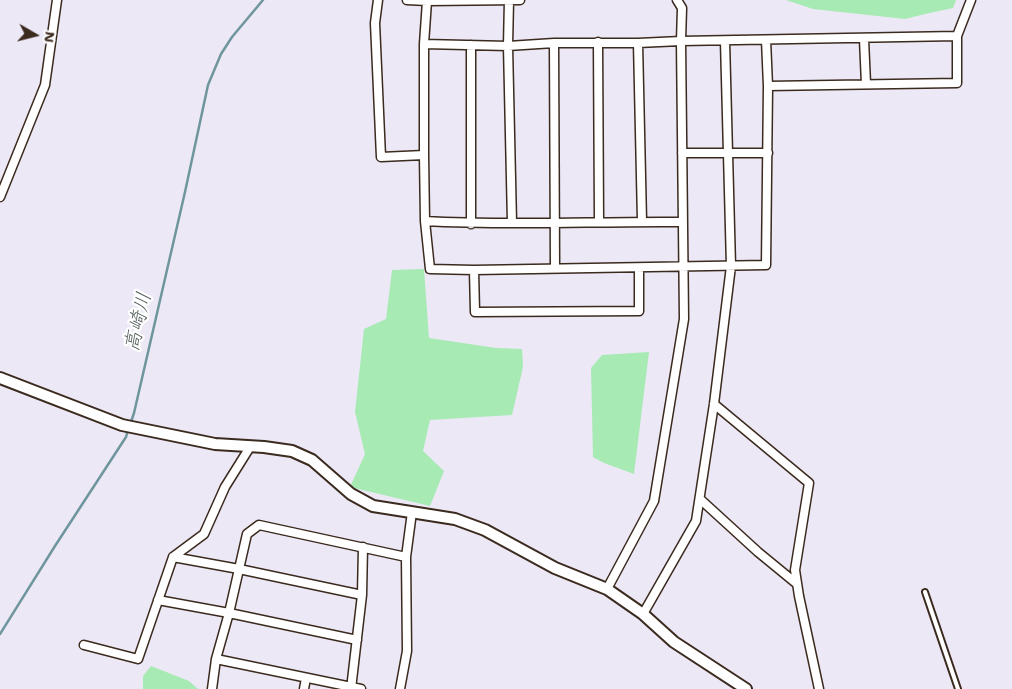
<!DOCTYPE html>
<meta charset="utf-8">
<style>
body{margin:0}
#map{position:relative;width:1012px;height:689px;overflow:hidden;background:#ece8f6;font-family:"Shantell Sans",sans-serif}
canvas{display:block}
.north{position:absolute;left:10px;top:10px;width:50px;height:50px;-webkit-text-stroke:4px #fff;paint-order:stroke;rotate:98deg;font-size:14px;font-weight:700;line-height:20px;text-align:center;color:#3b2a1e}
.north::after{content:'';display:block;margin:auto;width:18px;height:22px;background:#3b2a1e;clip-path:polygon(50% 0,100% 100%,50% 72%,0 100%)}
</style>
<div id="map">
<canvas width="1012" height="689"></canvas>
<div class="north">N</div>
</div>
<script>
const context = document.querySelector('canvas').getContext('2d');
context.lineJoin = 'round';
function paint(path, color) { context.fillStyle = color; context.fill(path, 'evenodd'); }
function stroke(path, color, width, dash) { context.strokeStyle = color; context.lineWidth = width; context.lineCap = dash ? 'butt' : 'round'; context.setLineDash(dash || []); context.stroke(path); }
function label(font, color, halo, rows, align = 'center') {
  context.font = font + ' "Shantell Sans","Klee One",sans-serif'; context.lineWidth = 4.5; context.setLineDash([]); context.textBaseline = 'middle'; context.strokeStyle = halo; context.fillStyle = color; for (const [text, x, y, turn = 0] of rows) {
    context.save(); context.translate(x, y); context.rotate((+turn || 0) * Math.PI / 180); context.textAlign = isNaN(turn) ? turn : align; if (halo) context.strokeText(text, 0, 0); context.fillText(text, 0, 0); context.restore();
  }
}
const green = new Path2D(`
 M 786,0 L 956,0 L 953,8 L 925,14 L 905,19 L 813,9 Z
 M 424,269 L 429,338 L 496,348 L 522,349 L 523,367 L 512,415 L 430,420 L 423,451 L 444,471 L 430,506 L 350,487 L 365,454 L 355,412 L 364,329 L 386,319 L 392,270 Z
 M 649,352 L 634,474 L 604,463 L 593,457 L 591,368 L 602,355 Z
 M 151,666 L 189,681 L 198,689 L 143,689 L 143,676 Z`);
const stream = new Path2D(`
 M 130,425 L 134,413 L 185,192 L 208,85 L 221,54 L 232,37 L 263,0
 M 0,634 L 55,546 L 126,437 L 128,430`);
const lane = new Path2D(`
 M 925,592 L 958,689`);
const street = new Path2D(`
 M 378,0 L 375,23 L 381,157 L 424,155
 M 407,0 L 427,1 L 520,0
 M 509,0 L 508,46 L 512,223
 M 427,1 L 424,44 L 424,155 L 425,221 L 430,269 L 474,270 L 766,265 L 768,86 L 766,40
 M 864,39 L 866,84
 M 598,42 L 599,221
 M 554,43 L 555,268
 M 638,43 L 642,221
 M 424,44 L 508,46 L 554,43 L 638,43 L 681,41 L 957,36 L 971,0
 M 471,45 L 471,224
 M 768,86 L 957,83 L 957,36
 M 682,153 L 768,153
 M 0,197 L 45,85 L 57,0
 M 425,221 C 511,226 597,221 683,222
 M 474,270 L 475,312 L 639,311 L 639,268
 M 714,404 L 809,483 L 795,570 L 799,596 L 819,689
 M 700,499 L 758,552 L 797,584
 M 173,557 L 239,569 L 362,595
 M 607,589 L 654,501 L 684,319 L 681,41 L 682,8 L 677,0
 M 158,600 L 229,613 L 357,640
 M 643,614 L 696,521 L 714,404 L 731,266 L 725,41
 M 84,645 L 138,659 L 173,557 L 204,534 L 225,487 L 250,447
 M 216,659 L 361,689
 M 212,689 L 216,659 L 229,613 L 247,534 L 259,525 L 406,557
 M 304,689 L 306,678
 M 351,689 L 362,595 L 363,547
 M 400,689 L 407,651 L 406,557 L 412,512`);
const secondary = new Path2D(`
 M 0,378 L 122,425 L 215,444 L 264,447 L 292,451 L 312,460 L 351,494 L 373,506 L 455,519 L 485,530 L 555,568 L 607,589 L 643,614 L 674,642 L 746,689`);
const waterNames = [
 ["高崎川",139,322,-77]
];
paint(green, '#a7eab4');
stroke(stream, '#6f969d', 2.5);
stroke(lane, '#3b2a1e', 8);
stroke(street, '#3b2a1e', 11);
stroke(secondary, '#3b2a1e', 14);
stroke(lane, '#fff', 4);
stroke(street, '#fff', 8);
stroke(secondary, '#fff', 10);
label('italic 20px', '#55605e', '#fff', waterNames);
</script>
